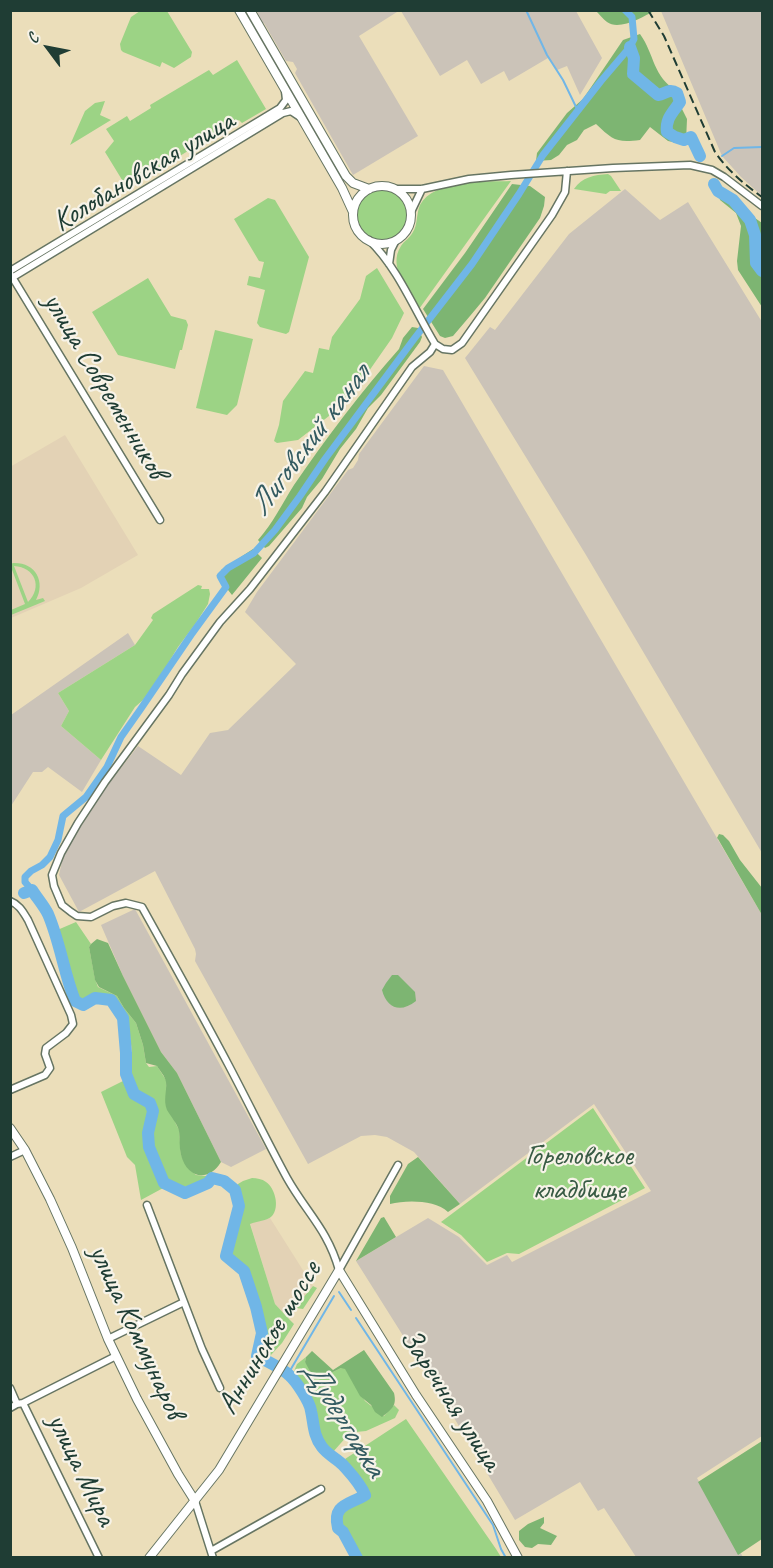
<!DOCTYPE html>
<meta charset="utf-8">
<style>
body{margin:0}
#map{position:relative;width:773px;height:1568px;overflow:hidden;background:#ebdeba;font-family:Caveat,sans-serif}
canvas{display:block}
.frame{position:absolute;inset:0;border:12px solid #1f3d34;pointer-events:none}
.north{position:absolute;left:18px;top:18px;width:60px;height:60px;-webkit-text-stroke:4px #f7f3e8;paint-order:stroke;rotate:302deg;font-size:16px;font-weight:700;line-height:24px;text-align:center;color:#1f3d34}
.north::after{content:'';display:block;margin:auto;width:21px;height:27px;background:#1f3d34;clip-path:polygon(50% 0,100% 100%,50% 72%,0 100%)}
</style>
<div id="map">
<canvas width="773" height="1568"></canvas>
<div class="frame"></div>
<div class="north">С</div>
</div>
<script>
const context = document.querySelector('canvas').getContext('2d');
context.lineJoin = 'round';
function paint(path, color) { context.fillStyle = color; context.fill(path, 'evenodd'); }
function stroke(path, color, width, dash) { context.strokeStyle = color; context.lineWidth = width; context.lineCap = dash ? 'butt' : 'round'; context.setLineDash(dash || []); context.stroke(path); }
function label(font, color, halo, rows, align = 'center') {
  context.font = font + ' Caveat,sans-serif'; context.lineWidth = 4.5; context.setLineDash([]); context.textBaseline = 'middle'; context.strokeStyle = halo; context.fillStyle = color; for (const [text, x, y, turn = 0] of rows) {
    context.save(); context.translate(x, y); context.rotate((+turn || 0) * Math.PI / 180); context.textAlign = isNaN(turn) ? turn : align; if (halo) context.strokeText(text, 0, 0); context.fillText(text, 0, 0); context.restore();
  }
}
const built = new Path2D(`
 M 65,435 L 138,555 L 81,588 L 11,618 L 10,467 Z
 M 270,1218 L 313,1286 L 287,1317 L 275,1304 L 250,1223 Z`);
const industrial = new Path2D(`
 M 257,11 L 396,11 L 397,12 L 359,36 L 418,136 L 353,175 L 295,73 L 297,69 L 293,62 L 286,61 L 264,23 L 262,24 Z
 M 401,11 L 576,11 L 602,58 L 580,95 L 567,66 L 557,70 L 548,58 L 509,81 L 504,71 L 481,84 L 467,60 L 440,76 Z
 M 661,11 L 762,11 L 762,196 L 741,177 L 722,156 Z
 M 625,189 L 660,220 L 688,202 L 762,322 L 762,853 L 586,555 L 465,358 L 490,327 L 495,330 L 569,234 Z
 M 424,366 L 443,370 L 762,915 L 762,1436 L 697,1478 L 743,1557 L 636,1557 L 604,1508 L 598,1511 L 580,1482 L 515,1520 L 441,1396 L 356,1261 L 428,1218 L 459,1237 L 487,1265 L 507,1255 L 512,1262 L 651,1191 L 594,1104 L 460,1204 L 414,1152 L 387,1137 L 375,1135 L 361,1136 L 308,1164 L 195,961 L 196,954 L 195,949 L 155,871 L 79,912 L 59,875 L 64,852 L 107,786 L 138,746 L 181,775 L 210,733 L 228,730 L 296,664 L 245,612 L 257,592 L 348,470 L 353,468 L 358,460 L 359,454 Z
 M 128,633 L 135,645 L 58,693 L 69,711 L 61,726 L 101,760 L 82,792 L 48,767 L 42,772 L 33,772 L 11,806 L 11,715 Z
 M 135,909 L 266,1149 L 231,1167 L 221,1162 L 177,1073 L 161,1052 L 123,976 L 101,925 Z`);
const green = new Path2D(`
 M 140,11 L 167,11 L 192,52 L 191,57 L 174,68 L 162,62 L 160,67 L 123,52 L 121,50 L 120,44 L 131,17 Z
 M 237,60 L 266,109 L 242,123 L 239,120 L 127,188 L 105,152 L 114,141 L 106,129 L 127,116 L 130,121 L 151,108 L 150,105 L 209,70 L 213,75 Z
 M 105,101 L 100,115 L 111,120 L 70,145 L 85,111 L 95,103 Z
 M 608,174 L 611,176 L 621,191 L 610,191 L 606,194 L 574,189 C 582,177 594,175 608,174 Z
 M 511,181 L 419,309 C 409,292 387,267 401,246 C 404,241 410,238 413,232 C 418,224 416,214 420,205 C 434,179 485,182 511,181 Z
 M357 215a25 25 0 1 1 50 0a25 25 0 1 1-50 0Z
 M 268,198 L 275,200 L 309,257 L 289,332 L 286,334 L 260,327 L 257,323 L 265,290 L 247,285 L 249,276 L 260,278 L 264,262 L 259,261 L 234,219 Z
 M 377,268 L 404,313 L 392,338 L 369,371 L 338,409 L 298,440 L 277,443 L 274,441 L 279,425 L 283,401 L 305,371 L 313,373 L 319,348 L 329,350 L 332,337 L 360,299 L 366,276 Z
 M 148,278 L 171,316 L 186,320 L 188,325 L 182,350 L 180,350 L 175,369 L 118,355 L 92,312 Z
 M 215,330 L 253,339 L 237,405 L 227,415 L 196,408 Z
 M 13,563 C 35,562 46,581 36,600 L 43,598 L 45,601 L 11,615 L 11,610 L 25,604 L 11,567 L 11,564 ZM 14,566 C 35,567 43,587 28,602 Z
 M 198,585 L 202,586 L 201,589 L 209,589 L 210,594 L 208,604 L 196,623 L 178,647 L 161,675 L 143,700 L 135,707 L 101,760 L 61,726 L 69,711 L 58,693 L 135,645 L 153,620 L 151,618 L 153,614 Z
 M 76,922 L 91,944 L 89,947 L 95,979 L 98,987 L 117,996 L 124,1008 L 136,1023 L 143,1045 L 146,1063 L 149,1067 L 157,1066 L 166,1080 L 166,1086 L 175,1122 L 179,1130 L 181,1155 L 188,1168 L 196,1175 L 206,1176 L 207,1180 C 193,1188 183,1189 168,1183 C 162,1172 151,1151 151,1139 C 150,1128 159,1118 156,1107 C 153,1098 141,1095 134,1089 L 131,1071 L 132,1052 L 128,1020 L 115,999 L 105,994 L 81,999 C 69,993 69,977 66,964 C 64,953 59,942 55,931 Z
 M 123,1076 L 126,1077 C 127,1080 127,1084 127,1087 C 129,1097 137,1098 145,1102 L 151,1112 L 146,1132 L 147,1145 L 165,1187 L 141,1200 L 135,1165 L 127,1157 L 101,1092 L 123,1081 Z
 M 593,1108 L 645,1188 L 519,1254 L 507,1253 L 487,1262 L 461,1235 L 441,1222 Z
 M 252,1178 C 257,1178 262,1179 266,1182 C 275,1188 280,1207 272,1216 C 267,1221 257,1221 250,1224 L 275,1304 L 287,1317 L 313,1286 L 317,1288 L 303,1309 L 296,1308 L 288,1318 L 294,1324 L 282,1343 L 270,1356 L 260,1350 L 265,1330 L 250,1279 L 244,1269 L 228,1255 L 241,1206 L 237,1189 L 238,1184 L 243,1181 Z
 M 306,1357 L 305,1362 L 323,1377 L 341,1368 L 345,1368 L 365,1401 L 384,1416 L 394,1405 L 399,1410 L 395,1418 L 366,1431 L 356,1432 L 348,1435 L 333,1452 C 314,1433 320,1424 312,1401 C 309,1391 300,1382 293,1374 L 297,1364 Z
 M 406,1419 L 496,1549 L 501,1557 L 362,1557 L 342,1527 L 339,1518 C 347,1504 361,1507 369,1492 C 361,1480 352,1471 345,1459 Z`);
const forest = new Path2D(`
 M 596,11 L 654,11 C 643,17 619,31 607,22 C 603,19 599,14 596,11 Z
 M 640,34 C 655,55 652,76 678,92 L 679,103 L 687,119 L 686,142 L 682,144 L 668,141 L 650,127 L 640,140 C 616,143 613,140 596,124 L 584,130 L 577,140 L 567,145 L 559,155 L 551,160 L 536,161 L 537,153 L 567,113 L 583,99 L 623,40 Z
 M 512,184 L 530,186 L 545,197 L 544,206 L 540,218 L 485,298 L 470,316 L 453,336 L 445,338 L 440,336 L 423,309 L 465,253 Z
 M 726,192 L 740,200 L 755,218 L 762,223 L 762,307 L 738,270 L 737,261 L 741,226 L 736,213 L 720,200 L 719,196 L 722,193 Z
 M 412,327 L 418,328 L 422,337 L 420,342 L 381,395 L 368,408 L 356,429 L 340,449 L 322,479 L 307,497 L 302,508 L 269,546 L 265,548 L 258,540 C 273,523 282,504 294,485 C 326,438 361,392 399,349 L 403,338 Z
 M 253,549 L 262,558 L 232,595 L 221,581 L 221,570 Z
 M 719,834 L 723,835 L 729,841 L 740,860 L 762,888 L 762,915 L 718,839 L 717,838 Z
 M 97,939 L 108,943 L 123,976 L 161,1052 L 177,1073 L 221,1162 C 208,1183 187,1178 181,1155 C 179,1147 180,1139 179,1131 C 177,1123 171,1117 167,1110 C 163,1100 167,1092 166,1082 C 165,1076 160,1071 157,1066 L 146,1063 L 143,1045 L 136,1023 L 124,1008 L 117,996 L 99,987 L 95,980 L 89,947 L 91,944 Z
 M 392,975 L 398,975 L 415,992 L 416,1001 C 401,1013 387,1009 382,990 L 386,983 Z
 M 418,1157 L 460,1204 L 448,1212 C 435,1200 407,1200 390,1204 L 390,1196 L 408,1164 Z
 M 384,1217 L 396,1237 L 356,1261 L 381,1218 Z
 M 364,1350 L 394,1393 C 397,1406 392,1409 382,1417 L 375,1412 L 371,1405 L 360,1396 L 345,1369 L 341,1368 L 323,1377 L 312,1375 L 305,1362 L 306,1357 L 312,1351 L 333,1370 Z
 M 762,1441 L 762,1539 L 738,1555 L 698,1482 Z
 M 544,1517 L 544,1523 L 540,1528 L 557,1536 L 551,1545 L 538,1544 L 532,1548 L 525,1547 L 519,1540 L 519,1531 L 528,1524 Z`);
const stream = new Path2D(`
 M 526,10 L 547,55 L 563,80 L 578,111
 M 722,156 L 734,148 L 762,147
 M 339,1292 L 351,1310
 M 356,1318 L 493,1525 L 501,1549 L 506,1558
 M 288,1374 L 334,1296`);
const canal = new Path2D(`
 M 32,890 L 25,882 L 25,877 L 31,871 L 42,865 L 50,857 L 58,840 L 63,816 L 86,797 L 107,767 L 121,737 L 140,710 L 191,635 L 226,587 L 220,576 L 228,568 L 254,553 L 275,530 L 300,496 L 325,459 L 414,339 L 472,264 L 519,194 L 543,155 L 601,81 L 630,47 L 634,39 L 632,17 L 625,10`);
const river = new Path2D(`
 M 630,47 L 634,58 L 633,74 L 658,95 C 665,94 669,88 677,93 L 680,102 C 673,112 665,119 667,132 L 675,137 L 684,140 L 691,137 L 700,156
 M 714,184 L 718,191 L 733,200 L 750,220 L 755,235 L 756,263 L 762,271
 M 24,893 L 32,890 C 37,898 44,906 48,914 C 60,942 64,973 75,1001 L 83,1005 L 95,998 L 111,1000 L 123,1018 L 126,1053 L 126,1074 L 134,1094 L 150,1103 L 153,1111 L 148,1133 L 149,1147 L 164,1183 L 185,1193 L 208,1183 L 212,1178 L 224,1181 L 235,1190 L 239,1206 L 226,1256 L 244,1271 L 256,1307 L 262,1333 L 257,1356 C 266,1361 282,1368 289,1375 C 296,1381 310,1402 311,1411 C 314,1424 313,1435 322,1447 C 328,1455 336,1458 343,1465 C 351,1474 360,1483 365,1495 C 349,1505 332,1504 338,1528 L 343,1532 L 357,1558`);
const minor = new Path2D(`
 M 396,189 L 422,189 L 469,179 L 511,175 L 613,168 L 690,165 L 712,170 L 724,177 L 762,206
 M 411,212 L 422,189
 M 369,240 C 398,268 414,309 435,344 L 443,349 L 452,350 L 462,343 L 552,215 L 565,192 L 567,171
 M 389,264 L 391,250 L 396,240
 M 10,271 L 280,108 L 286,100 L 285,91
 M 11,275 L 160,520
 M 10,279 L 283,113 L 291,111 L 300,117
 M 10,901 C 20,905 23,912 28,920 L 71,1015 L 73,1024 L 66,1033 L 46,1048 L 45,1054 L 50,1068 L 45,1075 L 10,1090
 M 10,1157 L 25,1150
 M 147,1205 L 202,1349 L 220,1388
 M 339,1270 C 328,1230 306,1212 287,1178 C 267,1141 248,1102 228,1064 C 200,1011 171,959 142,907 L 126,903 L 113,906 L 91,917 L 77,916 L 71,912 L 62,905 L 54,886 L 52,875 L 61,853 L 78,823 L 105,782 L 169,695 L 182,674 L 220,622 L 250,589 L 325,492 L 412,367 L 430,352 L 435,344
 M 339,1270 L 398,1165
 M 108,1339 L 184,1302
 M 10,1388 L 17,1404
 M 23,1403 L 99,1558
 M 10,1408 L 17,1404 L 23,1403 L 116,1356
 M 195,1501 L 213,1558
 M 211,1551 L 321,1489`);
const tertiary = new Path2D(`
 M 239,10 L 342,188 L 353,212
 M 250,10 L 346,176 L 353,183 L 369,189
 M353 215a29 29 0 1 1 58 0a29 29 0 1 1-58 0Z
 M 10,1128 L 25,1150 L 50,1199 L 72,1248 L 108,1339 L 137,1399 L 178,1474 L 195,1501
 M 149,1558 L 219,1470 L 339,1270 L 416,1395 L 487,1501 L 518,1558`);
const rail = new Path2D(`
 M 648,10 L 664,36 L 715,152 C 727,170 744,184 762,197`);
const streetNames = [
 ["Колобановская улица",144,172,-31],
 ["улица Современников",104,386,59],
 ["улица Коммунаров",136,1332,65],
 ["Аннинское шоссе",270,1338,-59],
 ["Заречная улица",450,1400,57],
 ["улица Мира",81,1470,64]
];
const parkNames = [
 ["Гореловское",579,1156],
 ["кладбище",579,1190]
];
const waterNames = [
 ["Лиговский канал",310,441,-53],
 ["Дудергофка",343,1419,58]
];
paint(built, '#e3d2b5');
paint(industrial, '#cbc3b8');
paint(green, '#9cd385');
paint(forest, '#7db572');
stroke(stream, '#70b6e7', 2);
stroke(canal, '#70b6e7', 7);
stroke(river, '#70b6e7', 12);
stroke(minor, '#667563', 9);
stroke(tertiary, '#667563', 10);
stroke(minor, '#fff', 6);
stroke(tertiary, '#fff', 8);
stroke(rail, '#1f3d34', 2, [9, 4.5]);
label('30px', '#1f3d34', '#f7f3e8', streetNames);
label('30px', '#385b44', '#f7f3e8', parkNames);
label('italic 32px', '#335b61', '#f7f3e8', waterNames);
</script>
